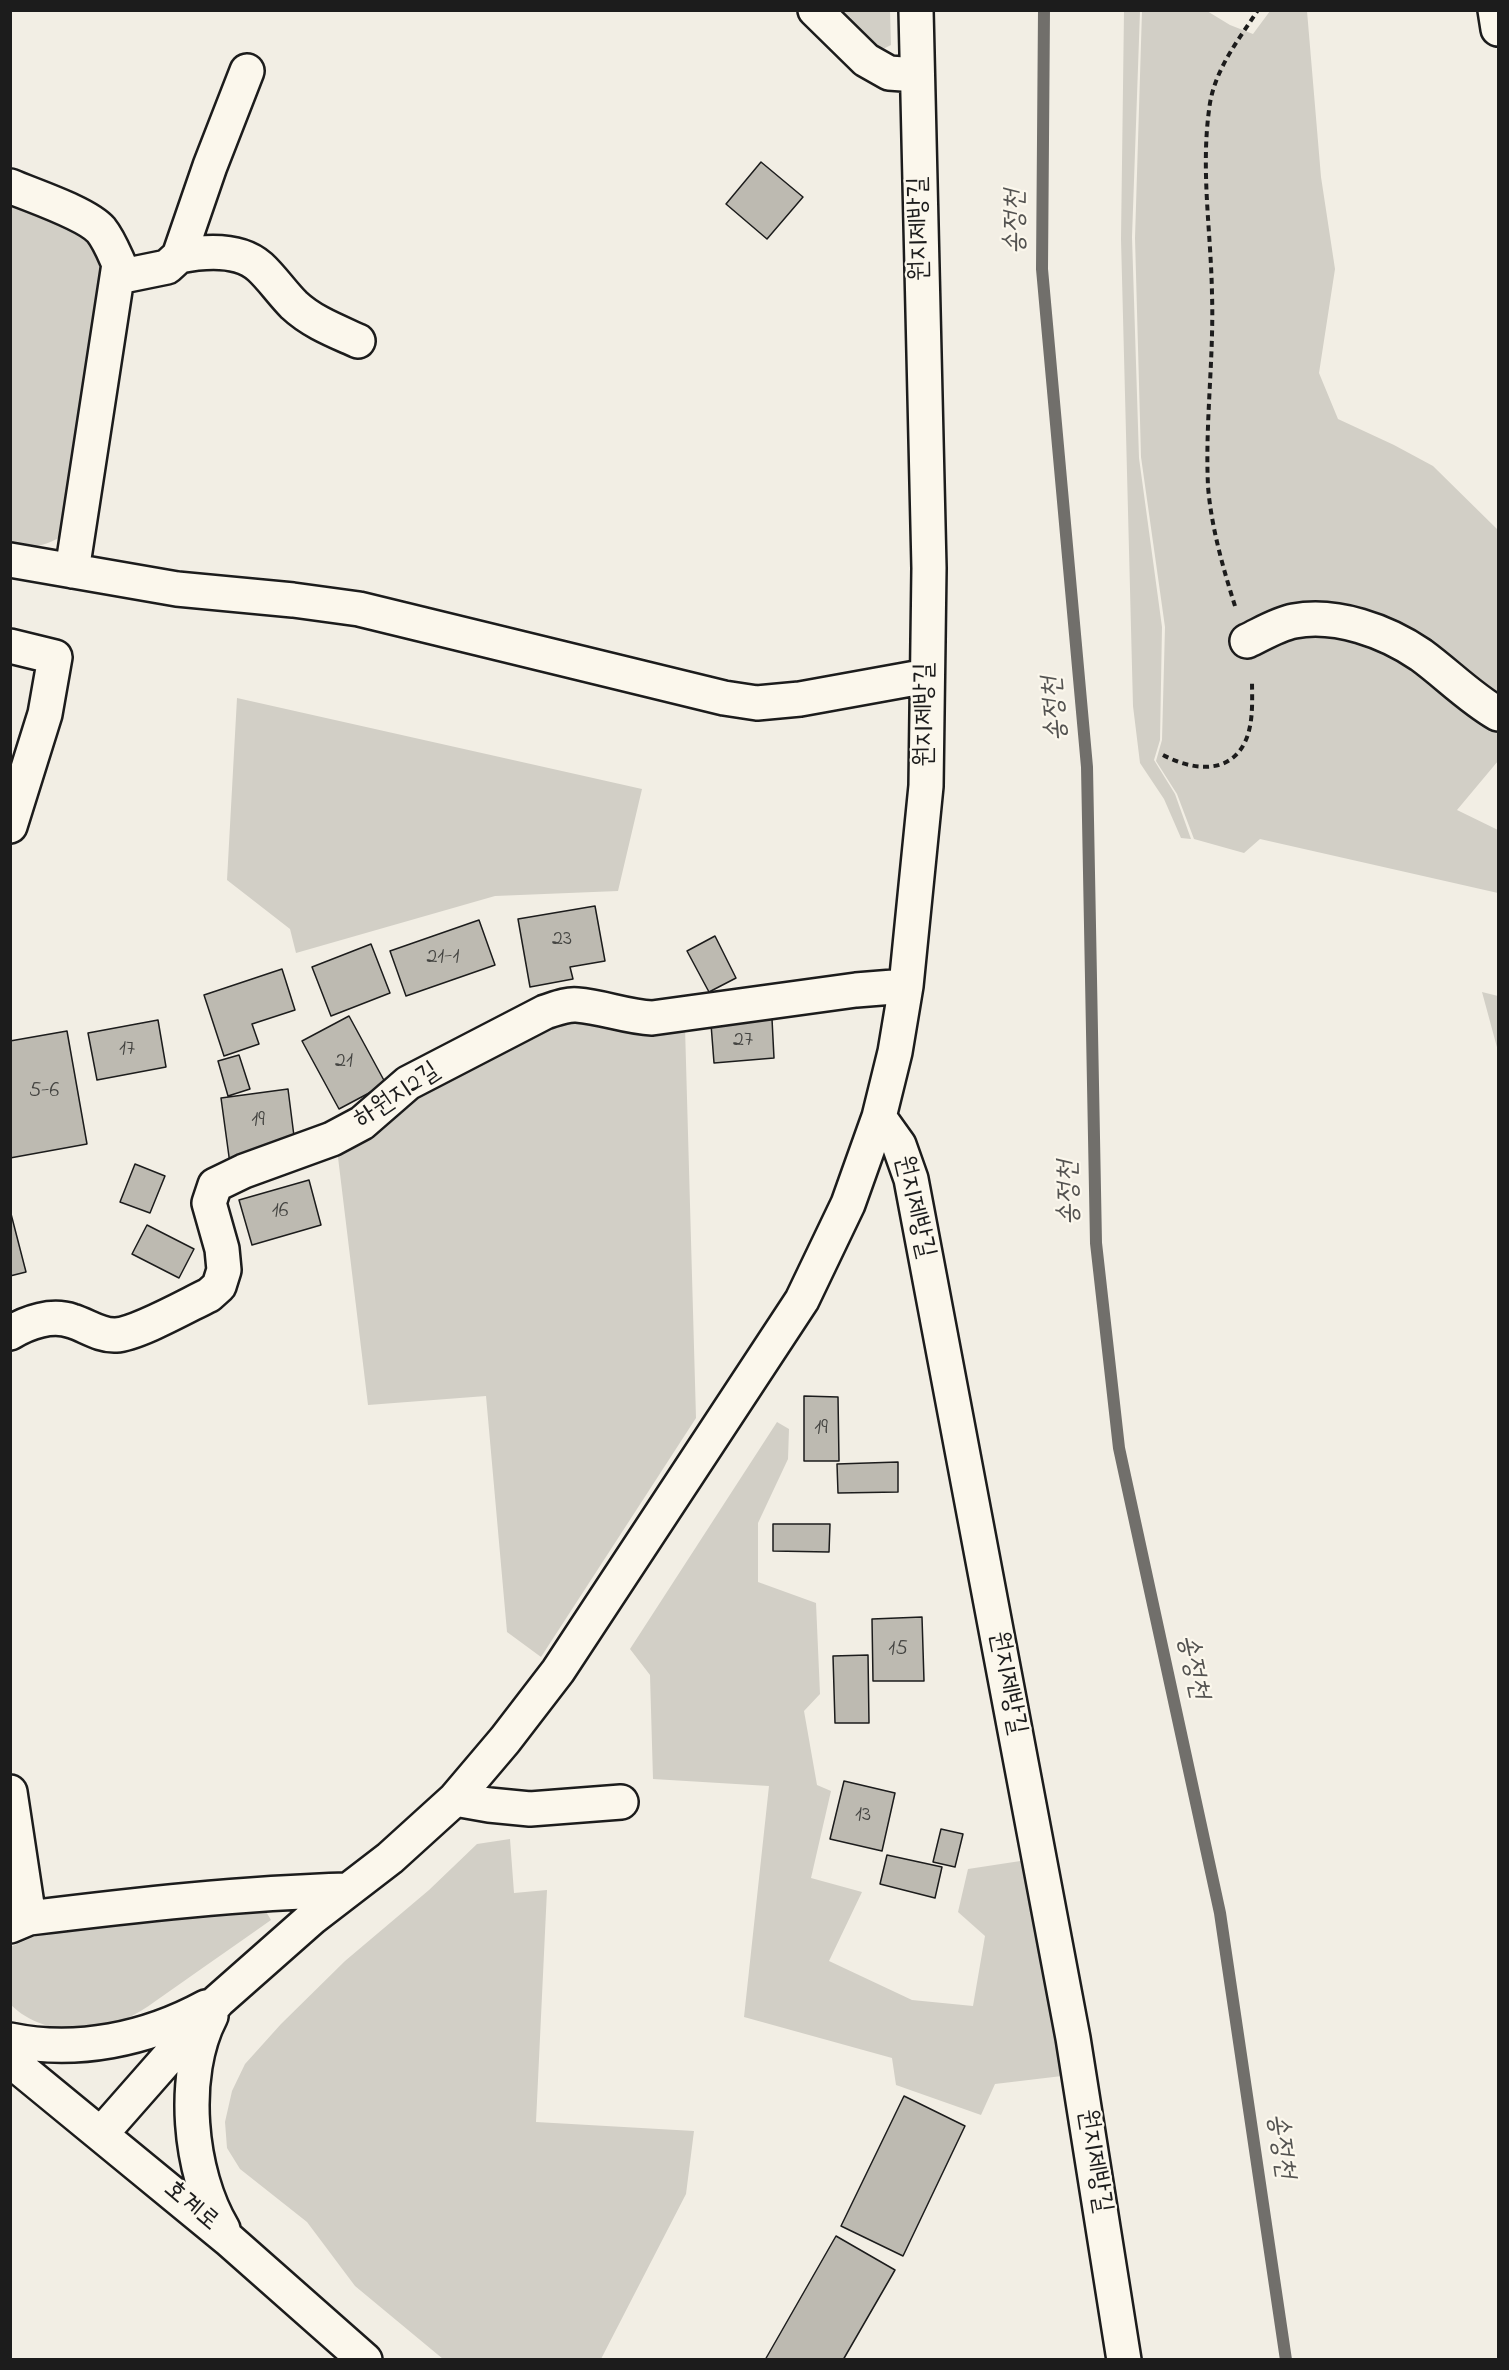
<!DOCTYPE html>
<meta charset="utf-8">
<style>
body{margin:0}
#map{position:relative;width:1509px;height:2370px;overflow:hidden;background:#f2eee4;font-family:"Indie Flower",sans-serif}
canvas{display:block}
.frame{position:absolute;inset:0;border:12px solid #1c1c1c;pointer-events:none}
</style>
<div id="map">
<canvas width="1509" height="2370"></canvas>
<div class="frame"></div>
</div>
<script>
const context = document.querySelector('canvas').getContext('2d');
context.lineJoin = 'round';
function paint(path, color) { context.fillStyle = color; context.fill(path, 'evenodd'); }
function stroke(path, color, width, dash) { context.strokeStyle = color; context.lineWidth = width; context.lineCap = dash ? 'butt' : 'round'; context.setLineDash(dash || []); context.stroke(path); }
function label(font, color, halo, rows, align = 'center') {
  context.font = font + ' "Indie Flower","Poor Story",sans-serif'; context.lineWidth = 4.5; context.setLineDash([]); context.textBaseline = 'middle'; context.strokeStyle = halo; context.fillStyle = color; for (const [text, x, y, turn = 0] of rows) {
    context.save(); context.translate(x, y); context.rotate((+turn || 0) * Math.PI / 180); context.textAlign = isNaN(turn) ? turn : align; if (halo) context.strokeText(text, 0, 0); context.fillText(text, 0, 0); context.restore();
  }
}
const green = new Path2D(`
 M 833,11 L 890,11 L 891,45 L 883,49 L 875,48 Z
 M 1124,11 L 1140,11 L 1132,237 L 1139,458 L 1162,627 L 1160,740 L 1154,760 L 1175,794 L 1191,839 L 1181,838 L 1164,799 L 1140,763 L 1133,706 L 1121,239 Z
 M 1142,11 L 1207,11 L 1230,25 L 1253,34 L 1270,11 L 1307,11 L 1321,177 L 1335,269 L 1319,373 L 1338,419 L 1394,445 L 1433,466 L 1498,530 L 1498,761 L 1457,810 L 1498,830 L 1498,893 L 1260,839 L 1244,853 L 1194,839 L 1177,794 L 1156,761 L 1162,740 L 1165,627 L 1141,457 L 1135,238 Z
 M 10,195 L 92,235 L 107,268 L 69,532 C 46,546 38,548 10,546 Z
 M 237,698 L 642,789 L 618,891 L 495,896 L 296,953 L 290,929 L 227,880 Z
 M 1482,992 L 1498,996 L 1498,1051 Z
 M 560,1016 L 685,1027 L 696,1418 L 541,1657 L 507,1632 L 486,1396 L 368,1405 L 337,1149 L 392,1109 Z
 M 777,1422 L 789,1429 L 788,1459 L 758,1523 L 758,1582 L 816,1603 L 820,1694 L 804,1711 L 817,1785 L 831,1791 L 811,1878 L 862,1892 L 829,1961 L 912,2000 L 973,2006 L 985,1936 L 958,1912 L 968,1869 L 1027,1860 L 1062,2076 L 995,2084 L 981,2115 L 896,2085 L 892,2058 L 744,2017 L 769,1786 L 653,1779 L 650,1675 L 630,1649 Z
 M 510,1839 L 514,1893 L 547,1890 L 536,2122 L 694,2131 L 686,2194 L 601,2359 L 443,2359 L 355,2286 L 307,2222 L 240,2169 L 227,2148 L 225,2122 L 232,2091 L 245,2064 L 281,2024 L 345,1961 L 429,1890 L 477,1844 Z
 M 265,1910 L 271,1920 C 240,1942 208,1964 177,1986 C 159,1998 139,2015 118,2022 C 82,2034 40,2033 11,2005 L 10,1947 L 38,1935 L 125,1922 Z`);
const stream = new Path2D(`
 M 1044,10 L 1042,269 L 1087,767 L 1096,1243 L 1119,1448 L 1220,1913 L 1286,2360`);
const building = new Path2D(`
 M 761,162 L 803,197 L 767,239 L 726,204 Z
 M 595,906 L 605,961 L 570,967 L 573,979 L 530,987 L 518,919 Z
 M 479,920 L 495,965 L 406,996 L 390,951 Z
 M 715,936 L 736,978 L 709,992 L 687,951 Z
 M 371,944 L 390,993 L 331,1016 L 312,967 Z
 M 282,969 L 295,1010 L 252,1024 L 259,1044 L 224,1056 L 204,995 Z
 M 349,1016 L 386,1084 L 339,1109 L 302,1041 Z
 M 772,1019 L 774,1058 L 714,1063 L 711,1024 Z
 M 158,1020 L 166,1067 L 97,1080 L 88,1033 Z
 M 67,1031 L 87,1144 L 10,1158 L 10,1041 Z
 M 239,1055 L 250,1089 L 228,1096 L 218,1061 Z
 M 288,1089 L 295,1144 L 230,1164 L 221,1098 Z
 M 135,1164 L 165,1176 L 150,1213 L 120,1202 Z
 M 309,1180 L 321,1225 L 252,1245 L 239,1200 Z
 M 10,1210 L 26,1272 L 10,1276 Z
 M 147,1225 L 194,1249 L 179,1278 L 132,1254 Z
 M 804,1396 L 838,1397 L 839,1461 L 804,1461 Z
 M 898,1462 L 898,1492 L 838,1493 L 837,1464 Z
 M 773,1524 L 830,1524 L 829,1552 L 773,1551 Z
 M 922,1617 L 924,1681 L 873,1681 L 872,1619 Z
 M 868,1655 L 869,1723 L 835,1723 L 833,1656 Z
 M 844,1781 L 895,1793 L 882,1851 L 830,1839 Z
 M 941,1829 L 963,1834 L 955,1867 L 933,1862 Z
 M 887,1855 L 942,1867 L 935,1898 L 880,1884 Z
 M 904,2096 L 965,2126 L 903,2256 L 841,2226 Z
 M 836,2236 L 895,2270 L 843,2360 L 765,2360 Z`);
const path = new Path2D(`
 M 1235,606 C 1223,568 1211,526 1208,486 C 1205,422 1214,358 1212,294 C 1211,231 1200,167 1210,103 C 1216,68 1239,39 1258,10
 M 1163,755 C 1189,769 1227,776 1244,744 C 1254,725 1252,700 1252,680`);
const minor = new Path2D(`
 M 815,10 L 866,60 L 889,73 L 917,75
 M 1495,10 L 1498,29
 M 10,186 C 33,196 86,213 101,230 C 109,240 114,253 119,264 L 72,571
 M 179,256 C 205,251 239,248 260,267 C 272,278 282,293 294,305 C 312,322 336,331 358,341
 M 118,277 L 167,267 L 179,256 L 210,166 L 247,71
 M 10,560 L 177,589 L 293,600 L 359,609 L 724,698 L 757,703 L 800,699 L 927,676
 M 1247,641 C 1262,634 1278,624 1294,621 C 1336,613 1386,631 1421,655 C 1447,674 1470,698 1498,714
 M 10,646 L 55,657 L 45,714 L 10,826
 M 879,1117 L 899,1145 L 911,1179 L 1073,2038 L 1124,2360
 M 10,1333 C 28,1322 52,1314 72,1321 C 86,1325 100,1336 116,1335 C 137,1334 188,1305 209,1295 L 219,1286 L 224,1270 L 222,1249 L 209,1203 L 215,1185 L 244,1171 L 332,1139 L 362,1123 L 408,1083 L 545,1012 C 555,1009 566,1004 577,1005 C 603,1007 627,1017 652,1018 L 856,990 L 906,986
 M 10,1792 L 29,1918
 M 455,1799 L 489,1805 L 530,1809 L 621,1802
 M 10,1926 L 29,1918 C 135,1905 241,1893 348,1890
 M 211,2016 C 180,2075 189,2173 223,2229
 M 10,2040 C 77,2054 147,2039 206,2007
 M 10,2060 L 228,2239 L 365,2360
 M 101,2134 L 218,2001 L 312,1918 L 390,1858 L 455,1799 L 505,1740 L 558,1671 L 802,1300 L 848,1204 L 879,1117 L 895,1052 L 906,986 L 926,786 L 929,568 L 916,10`);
const numberNames = [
 ["23",562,940],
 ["21-1",443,958],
 ["27",743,1041],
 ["17",127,1050],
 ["21",344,1062],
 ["5-6",44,1092],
 ["19",258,1121],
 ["16",280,1212],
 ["19",821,1429],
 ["15",898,1650],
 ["13",863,1816]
];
const streetNames = [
 ["원지제방길",921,229,-91],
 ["원지제방길",927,715,-90],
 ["하원지2길",398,1097,-34],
 ["원지제방길",913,1207,77],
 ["원지제방길",1006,1683,79],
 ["원지제방길",1093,2161,81],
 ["호계로",190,2207,40]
];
const waterNames = [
 ["송정천",1018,222,-90],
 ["송정천",1057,709,-95],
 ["송정천",1071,1193,-91],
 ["송정천",1191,1667,78],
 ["송정천",1279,2146,82]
];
paint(green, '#d2cfc6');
stroke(stream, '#716f6b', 12);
paint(building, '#bdbab1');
stroke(building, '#1c1c1c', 1.5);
stroke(minor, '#1c1c1c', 38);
stroke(path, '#1c1c1c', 4, [6, 4.5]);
stroke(minor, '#fbf7ec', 33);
label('22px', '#444441', null, numberNames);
label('26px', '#1c1c1c', '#fbf7ec', streetNames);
label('italic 27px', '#545351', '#fbf7ec', waterNames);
</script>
